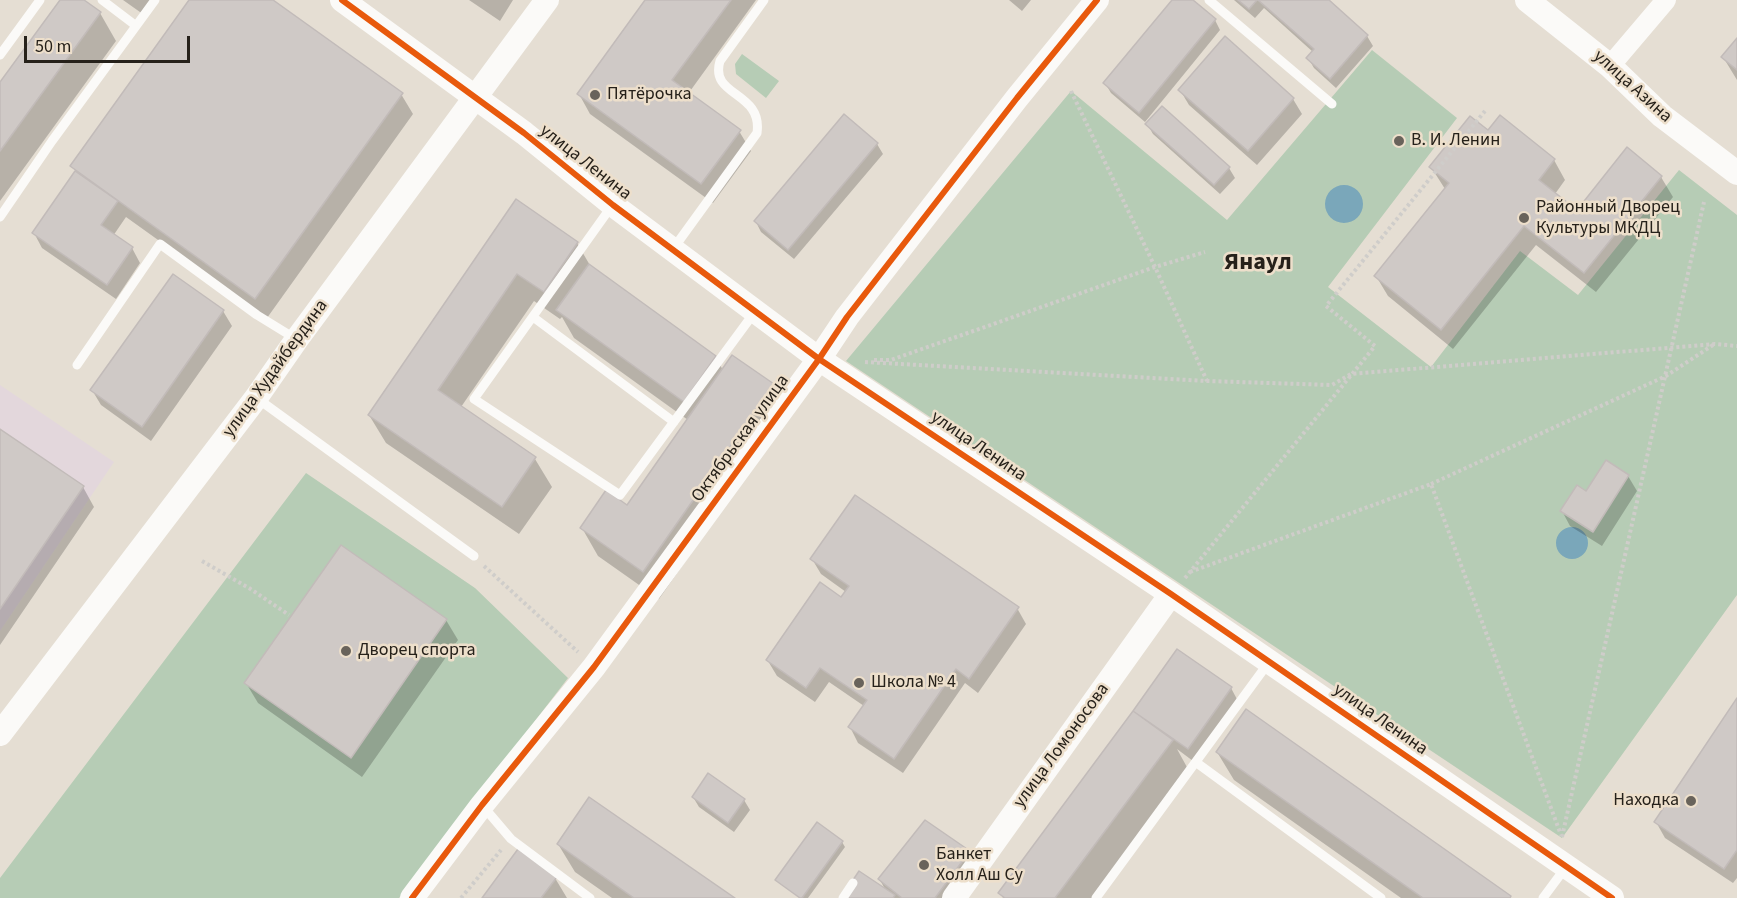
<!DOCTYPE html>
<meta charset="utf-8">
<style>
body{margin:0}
#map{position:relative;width:1737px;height:898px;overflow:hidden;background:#e5ded3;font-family:"Source Sans 3",sans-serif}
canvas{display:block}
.scale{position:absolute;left:24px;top:36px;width:166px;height:27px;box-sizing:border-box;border:3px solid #26211a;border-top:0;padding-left:8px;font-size:18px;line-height:21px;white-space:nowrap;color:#26211a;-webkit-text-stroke:4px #eddfcb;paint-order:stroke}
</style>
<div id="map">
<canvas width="1737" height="898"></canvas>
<div class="scale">50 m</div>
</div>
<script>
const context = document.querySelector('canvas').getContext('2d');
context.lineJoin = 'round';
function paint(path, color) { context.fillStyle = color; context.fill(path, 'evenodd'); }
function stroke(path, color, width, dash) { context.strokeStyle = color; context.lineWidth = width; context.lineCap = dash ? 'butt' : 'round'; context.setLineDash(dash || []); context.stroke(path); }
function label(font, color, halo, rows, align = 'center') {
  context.font = font + ' "Source Sans 3",sans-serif'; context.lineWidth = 5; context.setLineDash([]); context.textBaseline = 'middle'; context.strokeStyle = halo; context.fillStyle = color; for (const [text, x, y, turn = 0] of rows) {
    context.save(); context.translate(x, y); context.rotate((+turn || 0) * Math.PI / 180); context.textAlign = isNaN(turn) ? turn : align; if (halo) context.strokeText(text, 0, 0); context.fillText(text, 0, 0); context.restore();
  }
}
const commercial = new Path2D(`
 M 0,385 L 114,462 L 0,631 Z`);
const green = new Path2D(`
 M 1372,50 L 1457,118 L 1328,287 L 1431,367 L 1520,251 L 1578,295 L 1679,170 L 1737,215 L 1737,595 L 1562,838 L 846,361 L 1071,91 L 1227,220 Z
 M 742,54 L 779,81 L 766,98 L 736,74 L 735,64 Z
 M 306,473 L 475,588 L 568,678 L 399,898 L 0,898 L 0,878 Z`);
const water = new Path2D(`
 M1325 204a19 19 0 1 1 38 0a19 19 0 1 1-38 0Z
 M1556 543a16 16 0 1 1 32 0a16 16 0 1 1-32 0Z`);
const shadow = new Path2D(`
 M 62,0 L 82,0 L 100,13 L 116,41 L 0,201 L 0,85 Z
 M 123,0 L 159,0 L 147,17 Z
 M 191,0 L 270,0 L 401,94 L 413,114 L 267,318 L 126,217 L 113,236 L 132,248 L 140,263 L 116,299 L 42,248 L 34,233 L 76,172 L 72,166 Z
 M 469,0 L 513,0 L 500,21 Z
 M 647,0 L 756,0 L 688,94 L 739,131 L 751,151 L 713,203 L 590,114 L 579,94 Z
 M 1009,0 L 1031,0 L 1022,11 Z
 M 1173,0 L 1190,0 L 1215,20 L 1220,30 L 1145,122 L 1111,93 L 1105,83 Z
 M 1234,0 L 1326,0 L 1367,36 L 1373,46 L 1336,88 L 1314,68 L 1308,58 L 1313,52 L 1264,8 L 1255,18 Z
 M 1737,41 L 1737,80 L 1723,57 Z
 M 1180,90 L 1293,99 L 1302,114 L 1257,165 L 1189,105 Z
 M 1162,108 L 1229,168 L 1235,178 L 1220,194 L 1153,134 L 1147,124 Z
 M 1488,132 L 1554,160 L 1565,180 L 1555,194 L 1577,212 L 1661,177 L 1673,197 L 1596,292 L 1536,245 L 1453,349 L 1388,296 L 1376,276 L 1445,189 L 1431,167 Z
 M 877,144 L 883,154 L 794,259 L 761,232 L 756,222 Z
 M 516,201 L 577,243 L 591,267 L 715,357 L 723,370 L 732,357 L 773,385 L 789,414 L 659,599 L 598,556 L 582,528 L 628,507 L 688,420 L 574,338 L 562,317 L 560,319 L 534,301 L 461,407 L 535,459 L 552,487 L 519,534 L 386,443 L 369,415 Z
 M 173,276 L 223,311 L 232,326 L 151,441 L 101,405 L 92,390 Z
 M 0,431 L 83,487 L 94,507 L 0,645 Z
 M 1607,462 L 1628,476 L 1637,491 L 1602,546 L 1570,526 L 1562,511 L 1587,493 Z
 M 341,547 L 446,620 L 458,640 L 362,777 L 258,703 L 246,683 Z
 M 812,559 L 1017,608 L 1026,624 L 978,693 L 965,683 L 903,773 L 858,743 L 850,727 L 864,706 L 829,682 L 815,702 L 777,676 L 768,661 L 841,599 L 846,592 L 821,574 Z
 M 1231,688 L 1239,703 L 1197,764 L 1177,749 L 1188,769 L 1092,898 L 1003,898 L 1000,893 L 1139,716 L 1135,711 Z
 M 1737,700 L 1737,878 L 1733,883 L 1665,838 L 1656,822 Z
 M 1246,711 L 1510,897 L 1511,898 L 1401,898 L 1234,780 L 1217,752 Z
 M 693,797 L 744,800 L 750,810 L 734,832 L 699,807 Z
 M 842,842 L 845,847 L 808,898 L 802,898 L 779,881 L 779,883 L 777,880 Z
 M 558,844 L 733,898 L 612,898 L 575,872 Z
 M 969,852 L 978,867 L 955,898 L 842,898 L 886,891 L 880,880 Z
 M 555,878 L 567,898 L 484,898 Z`);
const building = new Path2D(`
 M 60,0 L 84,0 L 101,12 L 0,151 L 0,82 Z
 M 189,0 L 273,0 L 403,93 L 255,299 L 70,166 Z
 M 645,0 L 731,0 L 672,80 L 741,130 L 701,184 L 577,94 Z
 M 1172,0 L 1193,0 L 1216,19 L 1139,113 L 1103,83 Z
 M 1238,0 L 1257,0 L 1249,9 Z
 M 1258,0 L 1329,0 L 1368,35 L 1330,79 L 1306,58 L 1314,49 Z
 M 1225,36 L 1294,98 L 1248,151 L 1178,90 Z
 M 1737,38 L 1737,70 L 1721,57 Z
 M 1162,106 L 1230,167 L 1214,185 L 1145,124 Z
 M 844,114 L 878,143 L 788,250 L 754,221 Z
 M 1500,115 L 1555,159 L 1539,180 L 1577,210 L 1627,147 L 1662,176 L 1584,273 L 1524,226 L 1441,330 L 1374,276 L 1449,183 L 1429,167 L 1470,116 L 1488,130 Z
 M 75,171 L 118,201 L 101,225 L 133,247 L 107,285 L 32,233 Z
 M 516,199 L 578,242 L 544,292 L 517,274 L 438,390 L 536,457 L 502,507 L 368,415 Z
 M 589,264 L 716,356 L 684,402 L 556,310 Z
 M 173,274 L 224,310 L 142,427 L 90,390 Z
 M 732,355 L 774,384 L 643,572 L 580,528 L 606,490 L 627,505 Z
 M 0,429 L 84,486 L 0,609 Z
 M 1606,460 L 1629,475 L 1593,532 L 1560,511 L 1577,485 L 1586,491 Z
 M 855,495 L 1019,607 L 969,679 L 956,669 L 894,759 L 848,727 L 867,700 L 820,668 L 806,688 L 766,660 L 820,582 L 841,597 L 849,586 L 810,559 Z
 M 341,545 L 447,619 L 351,758 L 244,683 Z
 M 1177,649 L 1232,687 L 1188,749 L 1133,711 Z
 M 1737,698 L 1737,850 L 1724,869 L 1654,822 Z
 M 1246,709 L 1511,896 L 1510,898 L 1423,898 L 1216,752 Z
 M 1133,711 L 1173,740 L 1055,898 L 1005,898 L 998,893 Z
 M 708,773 L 745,799 L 728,823 L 692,797 Z
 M 589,797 L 735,898 L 634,898 L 557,844 Z
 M 925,820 L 970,851 L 935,898 L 902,898 L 878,879 Z
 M 817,822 L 843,841 L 802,898 L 800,898 L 775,880 Z
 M 518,849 L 557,877 L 541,898 L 482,898 Z
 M 859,871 L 895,895 L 893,898 L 841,898 Z`);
const path = new Path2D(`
 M 1071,91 L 1155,267 L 1207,381
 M 874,360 L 891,360 L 1155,267 L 1205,252
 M 865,362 L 1207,381 L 1332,385 L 1351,374 L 1715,344 L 1737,346
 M 1431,484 L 1666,376 L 1713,345
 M 202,561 L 249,588 L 289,615
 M 484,566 L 578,652
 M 1190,572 L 1431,484 L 1561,835
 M 1185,578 L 1375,346 L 1326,306 L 1485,111
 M 1562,837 L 1704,202
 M 461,898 L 501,850`);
const service = new Path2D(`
 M 102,0 L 135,25
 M 1209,0 L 1332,104
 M 0,55 L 40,0
 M 611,207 L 474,399 L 620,495 L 754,313
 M 0,217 L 52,141 L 155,0
 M 673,249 L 757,133 C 763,91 709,97 720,61 L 764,0
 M 533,317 L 674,422
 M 77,365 L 160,244 L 257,315 L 296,339
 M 258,399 L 474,556
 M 1197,763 L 1381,898
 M 482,805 L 511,839 L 590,898
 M 843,898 L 853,883
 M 1096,898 L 1269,662
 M 1543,898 L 1566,867`);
const minor = new Path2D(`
 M 1610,66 L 1666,0`);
const tertiary = new Path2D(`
 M 342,0 L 524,133 L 613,205 L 819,359 L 1171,594 L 1612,898
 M 1527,0 L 1610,66 L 1662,116 L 1737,173
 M 0,734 L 256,398 L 297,339 L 547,0
 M 412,898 L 482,805 L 594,667 L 819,359 L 847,317 L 1017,98 L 1097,0
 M 954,898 L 1171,594`);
const cycleway = new Path2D(`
 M 342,0 L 524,133 L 613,205 L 819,359 L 1171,594 L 1612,898
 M 412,898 L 482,805 L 594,667 L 819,359 L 847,317 L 1017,98 L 1097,0`);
const markers = [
 [595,95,6,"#69635b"],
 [1399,141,6,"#69635b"],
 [1524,218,6,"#69635b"],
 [346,651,6,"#69635b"],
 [859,683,6,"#69635b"],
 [1691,801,6,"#69635b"],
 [924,865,6,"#69635b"]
];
const streetNames = [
 ["улица Азина",1632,87,42],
 ["улица Ленина",585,163,38],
 ["улица Худайбердина",276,369,-54],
 ["Октябрьская улица",741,439,-54],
 ["улица Ленина",978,447,34],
 ["улица Ленина",1380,720,35],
 ["улица Ломоносова",1062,746,-54]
];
const poiNames = [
 ["Пятёрочка",607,95],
 ["В. И. Ленин",1411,141],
 ["Районный Дворец",1536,208],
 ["Культуры МКДЦ",1536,229],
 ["Дворец спорта",358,651],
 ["Школа № 4",871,683],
 ["Находка",1679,801,"right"],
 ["Банкет",936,855],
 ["Холл Аш Су",936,876]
];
const districtNames = [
 ["Янаул",1258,264]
];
paint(commercial, '#e3d7dc');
paint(green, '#b6ccb5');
paint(water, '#7aa7ba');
paint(shadow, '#0003');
paint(building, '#cfc9c6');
stroke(building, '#c2bbb9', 1.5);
stroke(path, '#cfcdca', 4, [3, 3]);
stroke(service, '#fbfaf8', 9);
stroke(minor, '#fbfaf8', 20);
stroke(tertiary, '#fbfaf8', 24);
stroke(cycleway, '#e8590c', 6);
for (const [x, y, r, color] of markers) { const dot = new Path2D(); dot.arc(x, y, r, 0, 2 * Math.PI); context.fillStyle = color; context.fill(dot); stroke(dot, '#eddfcb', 2); }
label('18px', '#26211a', '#eddfcb', streetNames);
label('18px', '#26211a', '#eddfcb', poiNames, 'left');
label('bold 24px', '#26211a', '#eddfcb', districtNames);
</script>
